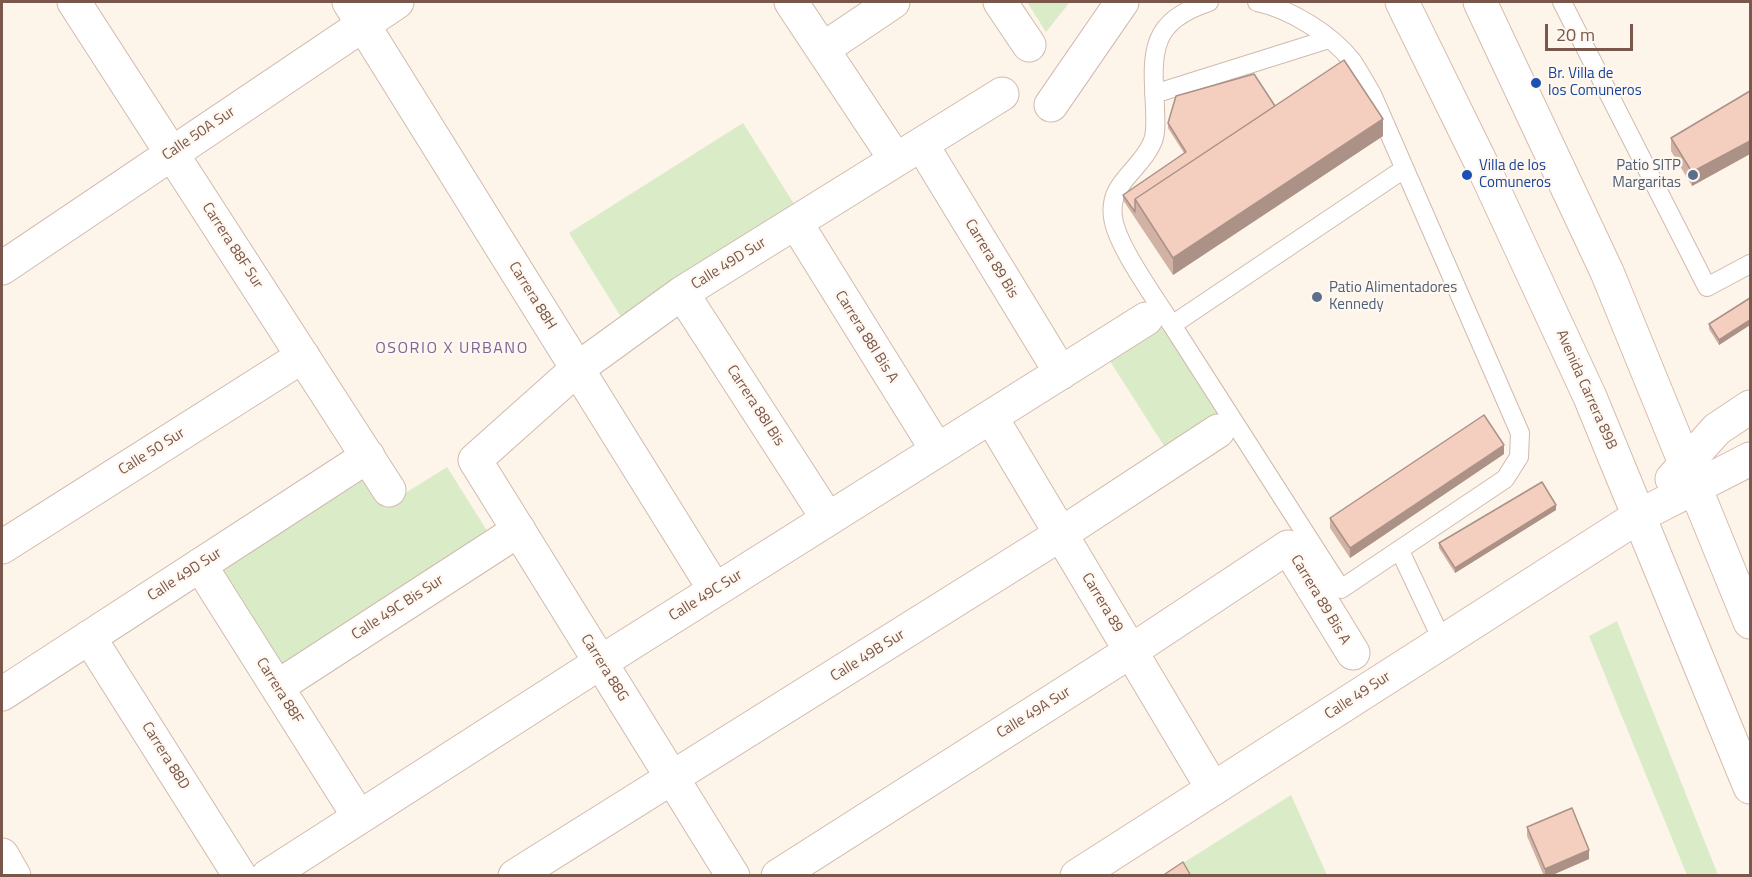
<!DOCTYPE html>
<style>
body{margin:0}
#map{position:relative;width:1752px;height:877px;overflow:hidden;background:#fdf4ea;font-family:"Titillium Web",sans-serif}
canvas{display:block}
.frame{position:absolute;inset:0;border:3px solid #7a574b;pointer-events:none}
.scale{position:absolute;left:1545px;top:24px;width:88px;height:27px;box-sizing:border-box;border:3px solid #7a574b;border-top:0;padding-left:8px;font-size:18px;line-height:21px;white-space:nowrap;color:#7a574b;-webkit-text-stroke:4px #fff8f1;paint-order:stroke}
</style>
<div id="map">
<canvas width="1752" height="877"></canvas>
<div class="frame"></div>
<div class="scale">20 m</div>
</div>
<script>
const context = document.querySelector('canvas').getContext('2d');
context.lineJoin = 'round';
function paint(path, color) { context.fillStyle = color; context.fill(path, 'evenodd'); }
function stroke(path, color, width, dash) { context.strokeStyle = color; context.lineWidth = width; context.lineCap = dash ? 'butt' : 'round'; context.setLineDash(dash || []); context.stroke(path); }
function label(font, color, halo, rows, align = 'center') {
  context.font = font + ' "Titillium Web",sans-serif'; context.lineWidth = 4.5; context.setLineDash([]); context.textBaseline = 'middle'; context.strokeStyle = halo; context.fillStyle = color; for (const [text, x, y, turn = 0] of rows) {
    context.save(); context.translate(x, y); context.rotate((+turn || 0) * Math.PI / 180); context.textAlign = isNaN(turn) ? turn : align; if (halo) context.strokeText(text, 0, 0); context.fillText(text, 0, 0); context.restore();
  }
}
const green = new Path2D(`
 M 1027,2 L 1070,2 L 1046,32 Z
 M 743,123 L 796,207 L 621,317 L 569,233 Z
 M 1162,324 L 1220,415 L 1166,449 L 1108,358 Z
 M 447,467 L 491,537 L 283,669 L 221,570 L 365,479 L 383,507 Z
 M 1617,621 L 1718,875 L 1687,875 L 1589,636 Z
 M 1291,795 L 1327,875 L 1191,875 L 1183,863 Z`);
const lane = new Path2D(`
 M 1257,2 C 1290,9 1331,34 1352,61 C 1359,71 1365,83 1372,94 L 1520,433 L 1519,457 L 1505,479 L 1341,589 L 1172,325 L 1404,169
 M 1562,2 L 1707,287 L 1750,264
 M 1154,94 L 1329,39
 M 1172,325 C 1156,299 1116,245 1113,217 C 1108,183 1140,171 1152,143 C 1157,133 1155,118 1155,107 C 1152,52 1149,22 1209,2
 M 1400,551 L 1443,642`);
const street = new Path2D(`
 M 74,2 L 389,490
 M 349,2 L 715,590
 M 791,2 L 896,160
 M 1000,2 L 1029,45
 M 823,49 L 893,2
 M 1051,105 L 1122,2
 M 922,145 L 1061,373
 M 796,223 L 937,450
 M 2,268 L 397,2
 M 682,293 L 828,519
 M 991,417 L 1213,789
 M 2,547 L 303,356
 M 200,565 L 359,817
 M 89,637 L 240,876
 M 277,687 L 519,530
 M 2,694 L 368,456
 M 268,876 L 601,662 L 1146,319
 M 515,876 L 1061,534 L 1218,431
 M 733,876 L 475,460 L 577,369 L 682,293 L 1002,94
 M 778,876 L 1131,651 L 1288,547 L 1353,653`);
const secondary = new Path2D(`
 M 1402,2 L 1487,175 L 1590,397 L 1750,787
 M 1480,2 L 1607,272 L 1750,622
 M 1672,479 L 1717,429 L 1750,407
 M 2,855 L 14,876
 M 1077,876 L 1639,516 L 1750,459`);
const wall = new Path2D(`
 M 1750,91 L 1750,154 L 1692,186 L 1671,151 L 1671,138 Z
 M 1275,106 L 1383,136 L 1173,275 L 1123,200 L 1123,195 L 1184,153 L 1168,128 L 1168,123 Z
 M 1750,298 L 1750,325 L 1719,345 L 1709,329 L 1709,324 Z
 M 1504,454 L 1350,558 L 1330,528 L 1330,518 Z
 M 1556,510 L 1455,573 L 1439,548 L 1439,543 Z
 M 1527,827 L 1589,859 L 1550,876 L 1544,876 L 1527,836 Z`);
const shadedWall = new Path2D(`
 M 1383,119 L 1383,136 L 1173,275 L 1173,258 Z
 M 1750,141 L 1750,154 L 1692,186 L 1692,172 Z
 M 1750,320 L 1750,325 L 1719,345 L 1719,340 Z
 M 1504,445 L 1504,454 L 1350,558 L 1350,548 Z
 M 1556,505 L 1556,510 L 1455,573 L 1455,568 Z
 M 1589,850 L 1589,859 L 1550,876 L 1545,876 L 1545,869 Z`);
const building = new Path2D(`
 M 1344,60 L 1383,119 L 1173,258 L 1135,199 Z
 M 1254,74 L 1275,106 L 1135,199 L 1135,212 L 1123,195 L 1186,152 L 1168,123 L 1176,96 Z
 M 1750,91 L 1750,141 L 1692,172 L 1671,138 Z
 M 1750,298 L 1750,320 L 1719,340 L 1709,324 Z
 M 1484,415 L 1504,445 L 1350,548 L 1330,518 Z
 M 1542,482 L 1556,505 L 1455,568 L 1439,543 Z
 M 1572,808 L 1589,850 L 1545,869 L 1527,827 Z
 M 1183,862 L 1191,876 L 1162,876 Z`);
const markers = [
 [1536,83,6,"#1a4fb4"],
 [1467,175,6,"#1a4fb4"],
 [1693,175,6,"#5c6f8a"],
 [1317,297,6,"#5c6f8a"]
];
const transitNames = [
 ["Br. Villa de",1548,74],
 ["los Comuneros",1548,91],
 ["Villa de los",1479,166],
 ["Comuneros",1479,183]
];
const streetNames = [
 ["Calle 50A Sur",199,134,-34],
 ["Carrera 88F Sur",232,246,57],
 ["Carrera 89 Bis",991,259,59],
 ["Calle 49D Sur",729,264,-32],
 ["Carrera 88H",532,296,58],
 ["Carrera 88I Bis A",866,337,58],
 ["Avenida Carrera 89B",1586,390,66],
 ["Carrera 88I Bis",755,406,57],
 ["Calle 50 Sur",152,452,-32],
 ["Calle 49D Sur",185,575,-33],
 ["Calle 49C Sur",706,596,-32],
 ["Carrera 89 Bis A",1320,600,59],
 ["Carrera 89",1102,603,59],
 ["Calle 49C Bis Sur",398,608,-33],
 ["Calle 49B Sur",868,656,-32],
 ["Carrera 88G",604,668,58],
 ["Carrera 88F",279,691,58],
 ["Calle 49 Sur",1358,696,-33],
 ["Calle 49A Sur",1034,713,-32],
 ["Carrera 88D",165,756,58]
];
const serviceNames = [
 ["Patio SITP",1681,166],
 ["Margaritas",1681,183],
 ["Patio Alimentadores",1329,288,"left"],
 ["Kennedy",1329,305,"left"]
];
const neighbourhoodNames = [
 ["OSORIO X URBANO",452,349]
];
paint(green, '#daecc7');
stroke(lane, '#d1baae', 20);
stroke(street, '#d1baae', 35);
stroke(secondary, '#d6bcae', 35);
stroke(lane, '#fff', 18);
stroke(street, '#fff', 33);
stroke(secondary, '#fff', 33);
paint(wall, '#d2b2a5');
paint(shadedWall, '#ab9186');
paint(building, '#f4cfc0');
stroke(building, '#ab9186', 1.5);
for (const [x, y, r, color] of markers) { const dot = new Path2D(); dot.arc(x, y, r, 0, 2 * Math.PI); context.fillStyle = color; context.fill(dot); stroke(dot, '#fff8f1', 2); }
label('15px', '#164399', '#fff8f1', transitNames, 'left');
label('15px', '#7a574b', '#fff8f1', streetNames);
label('15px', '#4e5e75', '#fff8f1', serviceNames, 'right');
context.letterSpacing = '1.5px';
label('16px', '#7f6496', '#fff8f1', neighbourhoodNames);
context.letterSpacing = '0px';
</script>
